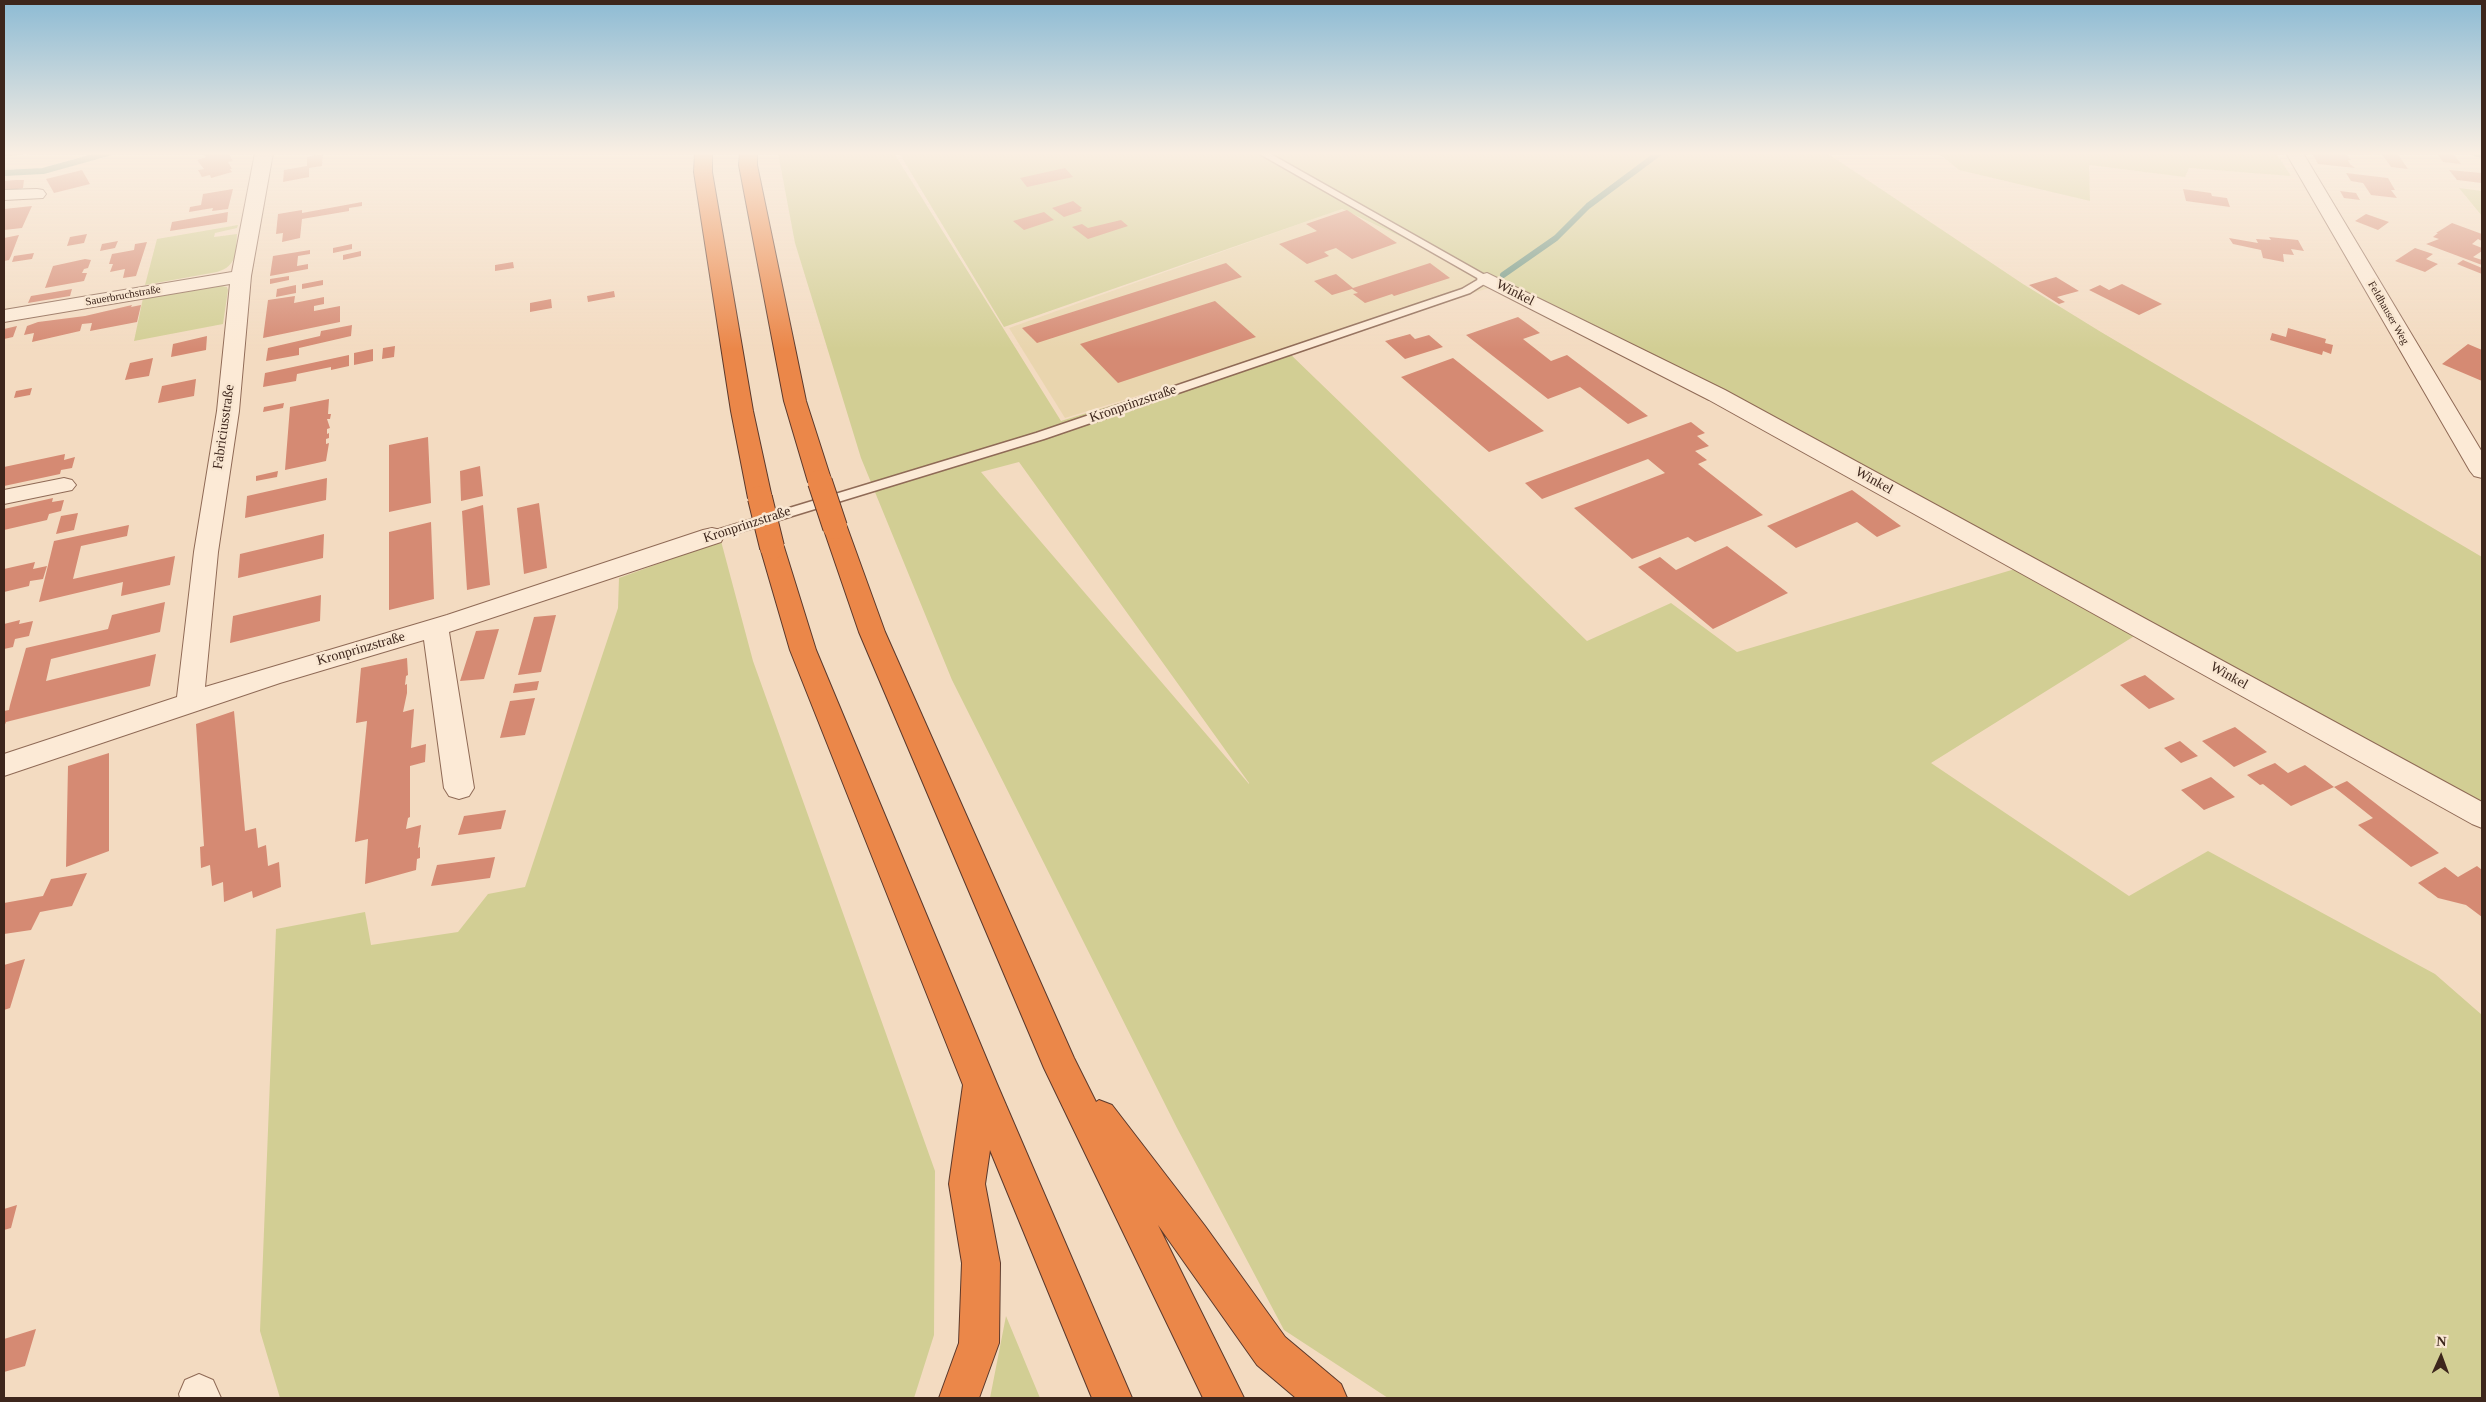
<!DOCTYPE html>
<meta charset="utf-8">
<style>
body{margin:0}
#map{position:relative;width:2486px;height:1402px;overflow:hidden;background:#f3dbc1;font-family:"Times New Roman",serif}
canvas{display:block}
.frame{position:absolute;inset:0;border:5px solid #3d261c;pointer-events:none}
.north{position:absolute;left:2416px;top:1332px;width:50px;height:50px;-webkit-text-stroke:4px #f9e7d2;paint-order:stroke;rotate:2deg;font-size:14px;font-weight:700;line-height:20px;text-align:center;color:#3d261c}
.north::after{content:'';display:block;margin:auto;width:18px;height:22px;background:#3d261c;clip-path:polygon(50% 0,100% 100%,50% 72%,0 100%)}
</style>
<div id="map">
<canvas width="2486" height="1402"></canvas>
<div class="frame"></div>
<div class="north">N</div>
</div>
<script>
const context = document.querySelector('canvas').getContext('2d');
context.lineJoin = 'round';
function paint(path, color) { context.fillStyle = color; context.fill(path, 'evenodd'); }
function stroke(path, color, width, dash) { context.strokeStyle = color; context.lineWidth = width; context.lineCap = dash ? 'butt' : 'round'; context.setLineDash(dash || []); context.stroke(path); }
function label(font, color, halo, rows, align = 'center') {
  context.font = font + ' "Times New Roman",serif'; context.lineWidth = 5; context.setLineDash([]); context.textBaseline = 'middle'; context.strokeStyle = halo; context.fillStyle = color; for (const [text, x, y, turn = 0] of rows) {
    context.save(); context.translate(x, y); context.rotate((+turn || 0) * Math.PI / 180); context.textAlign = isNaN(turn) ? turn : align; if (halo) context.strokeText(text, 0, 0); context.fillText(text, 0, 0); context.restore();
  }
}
const farmland = new Path2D(`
 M 1341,209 L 1502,284 L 1065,418 L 1009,328 Z`);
const green = new Path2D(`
 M 778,153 L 894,153 L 1061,421 L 1287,351 L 1587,641 L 1671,603 L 1737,652 L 2015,569 L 1507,287 L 1342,209 L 1004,327 L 899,153 L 1827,153 L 2023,284 L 2101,332 L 2482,557 L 2482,809 L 2152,625 L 1931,763 L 2129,896 L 2208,851 L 2435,974 L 2482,1015 L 2482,1398 L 1388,1398 L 1284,1330 L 1177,1128 L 952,680 L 861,458 L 795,243 ZM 1019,462 L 1249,783 L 1249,784 L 981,472 Z
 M 1938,153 L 2276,153 L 2291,176 L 2189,168 L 2185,177 L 2089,165 L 2090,201 L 1959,170 Z
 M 2459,188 L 2482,191 L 2482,216 Z
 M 238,225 L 237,228 L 215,233 L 214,237 L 237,234 C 236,253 237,266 217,272 L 145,285 L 157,239 Z
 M 216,285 L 227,287 L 228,290 L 223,324 L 134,341 L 143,298 Z
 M 721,541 L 753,661 L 935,1171 L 934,1335 L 914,1398 L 280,1398 L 260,1331 L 276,929 L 365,912 L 371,945 L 458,932 L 488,894 L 525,887 L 618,608 L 619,578 Z
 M 1006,1316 L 1040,1398 L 990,1398 Z`);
const stream = new Path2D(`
 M 2475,153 L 2482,155
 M 4,173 L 43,171 L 108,153
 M 1503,275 L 1556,238 L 1588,206 L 1659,153`);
const building = new Path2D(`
 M 6,153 L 31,153 L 31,154 L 4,156 Z
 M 210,153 L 232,153 L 229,154 L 233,161 L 228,162 L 232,169 L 230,169 L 232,172 L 211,178 L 210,175 L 202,177 L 198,170 L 204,169 L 197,160 L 206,157 L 204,154 Z
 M 2308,153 L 2346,154 L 2351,160 L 2348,160 L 2350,164 L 2355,168 L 2318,164 L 2313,155 Z
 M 2381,153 L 2397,153 L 2408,169 L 2391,167 Z
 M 2437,153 L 2453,153 L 2461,164 L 2443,162 Z
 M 323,154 L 322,166 L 309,168 L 309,177 L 283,182 L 284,170 L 307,166 L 307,157 Z
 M 1065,168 L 1073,177 L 1027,187 L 1020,178 Z
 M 82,170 L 90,184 L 54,193 L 46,179 Z
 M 2449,170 L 2482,173 L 2482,183 L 2457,180 Z
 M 2346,173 L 2388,178 L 2395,190 L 2391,190 L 2397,198 L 2371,195 L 2363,183 L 2351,181 Z
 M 15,180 L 24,180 L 23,188 L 5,191 L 4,181 Z
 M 233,189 L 228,209 L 212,211 L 213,208 L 189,212 L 190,207 L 201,205 L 203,194 Z
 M 2183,189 L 2211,193 L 2212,196 L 2227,198 L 2230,207 L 2186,201 Z
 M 2340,191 L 2356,193 L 2360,200 L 2344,198 Z
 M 1073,201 L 1082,208 L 1080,209 L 1082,211 L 1064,217 L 1052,208 Z
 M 362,202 L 362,206 L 349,208 L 349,211 L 302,219 L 300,238 L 282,242 L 283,233 L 276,234 L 278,214 L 302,210 L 302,213 Z
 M 32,206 L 22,228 L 4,230 L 4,209 Z
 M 1347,210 L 1397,243 L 1352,259 L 1336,248 L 1324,252 L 1329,256 L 1307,264 L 1279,244 L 1317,231 L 1306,224 Z
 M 228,212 L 227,222 L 170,231 L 172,222 Z
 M 1044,212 L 1054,220 L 1024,230 L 1013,221 Z
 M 2366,214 L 2389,222 L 2378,230 L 2355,221 Z
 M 1121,220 L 1128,226 L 1088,239 L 1072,227 L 1082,224 L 1088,228 Z
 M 2452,223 L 2482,234 L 2482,241 L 2478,239 L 2472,244 L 2482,248 L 2482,251 L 2473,257 L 2482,260 L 2482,265 L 2426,244 L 2439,239 L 2433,237 L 2438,233 L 2436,233 Z
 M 87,234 L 84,243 L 67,246 L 70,237 Z
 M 19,235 L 11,256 L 9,260 L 4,261 L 4,238 Z
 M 2269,237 L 2298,240 L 2304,251 L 2291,249 L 2294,255 L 2283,254 L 2284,262 L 2263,258 L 2261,250 L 2233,244 L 2229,238 L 2258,243 L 2256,239 L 2271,240 Z
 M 118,241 L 115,248 L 100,251 L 102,244 Z
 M 147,242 L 136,276 L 123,278 L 125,269 L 110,272 L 113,264 L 109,264 L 112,254 L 134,250 L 135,244 Z
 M 352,244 L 352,249 L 333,253 L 333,248 Z
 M 2415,248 L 2433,254 L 2426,259 L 2438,264 L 2425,272 L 2395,261 Z
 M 310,250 L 310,254 L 298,256 L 297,266 L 308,264 L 308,269 L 270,276 L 273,256 Z
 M 361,251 L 361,256 L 343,260 L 343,255 Z
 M 34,253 L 32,259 L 12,262 L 14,256 Z
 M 85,259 L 91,260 L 88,268 L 84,269 L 82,273 L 87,273 L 84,281 L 45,288 L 53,266 Z
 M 2463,260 L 2482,268 L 2482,274 L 2457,264 Z
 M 513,262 L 514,268 L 495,271 L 495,265 Z
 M 1226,263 L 1242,277 L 1037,343 L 1022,328 Z
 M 1430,263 L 1450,278 L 1394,296 L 1392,294 L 1365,303 L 1353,294 L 1358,293 L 1352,289 L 1332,295 L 1314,281 L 1336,274 L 1353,288 Z
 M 289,276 L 289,280 L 270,284 L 270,279 Z
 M 2056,277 L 2079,291 L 2057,297 L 2065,302 L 2059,304 L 2029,285 Z
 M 323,280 L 323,285 L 302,289 L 302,284 Z
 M 2122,284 L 2162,304 L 2139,315 L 2089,290 L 2100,285 L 2109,290 Z
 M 296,285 L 296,293 L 276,297 L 277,289 Z
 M 72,289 L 70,296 L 28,303 L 31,296 Z
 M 614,291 L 615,297 L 588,302 L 587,296 Z
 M 295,296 L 294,303 L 324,297 L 324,304 L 314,306 L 314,311 L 340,306 L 340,322 L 263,338 L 268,300 Z
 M 551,299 L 552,308 L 530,312 L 530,303 Z
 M 1215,301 L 1256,337 L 1118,383 L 1080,344 Z
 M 132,305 L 131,307 L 141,305 L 137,322 L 90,331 L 92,323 L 82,324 L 80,331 L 32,342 L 34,333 L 24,335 L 27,326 L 38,322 L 85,316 Z
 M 1518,317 L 1540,333 L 1523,339 L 1551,361 L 1567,355 L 1648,416 L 1628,424 L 1580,387 L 1548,399 L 1466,335 Z
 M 352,325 L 351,336 L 299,348 L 299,355 L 266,361 L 268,348 L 320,336 L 321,331 Z
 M 17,326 L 13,337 L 4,339 L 4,329 Z
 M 2288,328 L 2326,339 L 2325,343 L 2333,345 L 2331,354 L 2323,351 L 2322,355 L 2270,340 L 2272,333 L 2286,337 Z
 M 1410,334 L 1415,339 L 1429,335 L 1443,347 L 1405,359 L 1385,341 Z
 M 207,336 L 206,350 L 171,357 L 173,344 Z
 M 2468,344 L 2482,350 L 2482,381 L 2442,364 Z
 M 395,346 L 394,357 L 382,359 L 383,348 Z
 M 373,349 L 373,361 L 354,365 L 354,353 Z
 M 349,355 L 349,366 L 331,370 L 331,367 L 297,374 L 296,381 L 263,387 L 265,373 Z
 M 153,358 L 149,376 L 125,380 L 130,363 Z
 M 1453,358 L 1544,431 L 1489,452 L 1401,377 Z
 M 196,379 L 194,396 L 158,403 L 162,386 Z
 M 32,388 L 30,395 L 14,398 L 16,391 Z
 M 329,399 L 328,414 L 331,414 L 330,419 L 327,419 L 330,428 L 327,429 L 327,434 L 329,433 L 329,438 L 326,439 L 326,444 L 329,443 L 326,461 L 285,470 L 290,407 Z
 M 284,403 L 283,408 L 263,412 L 264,407 Z
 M 1691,422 L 1705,433 L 1697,436 L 1709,446 L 1695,451 L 1707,460 L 1698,464 L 1763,515 L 1695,542 L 1688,537 L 1632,559 L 1574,508 L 1665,473 L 1648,459 L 1542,499 L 1525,483 Z
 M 428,437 L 431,503 L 389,512 L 389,445 Z
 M 65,454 L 64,460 L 75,457 L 72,468 L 61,470 L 60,474 L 4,486 L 4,467 Z
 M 480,466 L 483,496 L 461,501 L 460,471 Z
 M 278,471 L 277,477 L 256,481 L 256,476 Z
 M 327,478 L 326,500 L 245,518 L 247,496 Z
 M 1852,490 L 1901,526 L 1877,537 L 1857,522 L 1796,548 L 1767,526 Z
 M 53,498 L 52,502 L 64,500 L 61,511 L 49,514 L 47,520 L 4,530 L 4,509 Z
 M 539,503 L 547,568 L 524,574 L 517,508 Z
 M 483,505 L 490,585 L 467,590 L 462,511 Z
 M 78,513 L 74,530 L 56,534 L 61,516 Z
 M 431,522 L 434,599 L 389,610 L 389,532 Z
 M 129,525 L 127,536 L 81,546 L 73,579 L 175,556 L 170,585 L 121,596 L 123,582 L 39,602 L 54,541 Z
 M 324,534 L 323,558 L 238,578 L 240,554 Z
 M 1727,546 L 1788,593 L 1713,629 L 1638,567 L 1660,557 L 1676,570 Z
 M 35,562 L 33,569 L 47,566 L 43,579 L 30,581 L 29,586 L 4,592 L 4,569 Z
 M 321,595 L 320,621 L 230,643 L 233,616 Z
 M 165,602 L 160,632 L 51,659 L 46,681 L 156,654 L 150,686 L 6,722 L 4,727 L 4,711 L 9,710 L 10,705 L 26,648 L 108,629 L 112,615 Z
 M 556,615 L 541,672 L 518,675 L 534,617 Z
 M 20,620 L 19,624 L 33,621 L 29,636 L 15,639 L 13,647 L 4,649 L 4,624 Z
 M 499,629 L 484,679 L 460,681 L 476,631 Z
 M 407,658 L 408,675 L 406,676 L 405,685 L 407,684 L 407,693 L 403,712 L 414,709 L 411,748 L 426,744 L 425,762 L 410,766 L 410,817 L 408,818 L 406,829 L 421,825 L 418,848 L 420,847 L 420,858 L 417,859 L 416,870 L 365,884 L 368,839 L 355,842 L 367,721 L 356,723 L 361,668 Z
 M 2145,675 L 2175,699 L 2149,709 L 2120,685 Z
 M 539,681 L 537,690 L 513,693 L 515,684 Z
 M 535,698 L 525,735 L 500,738 L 510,701 Z
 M 234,711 L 245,831 L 256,828 L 258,848 L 266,845 L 268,866 L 279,862 L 281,887 L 253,898 L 252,891 L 224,902 L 223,882 L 212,886 L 210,865 L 201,868 L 200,847 L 204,846 L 196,724 Z
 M 2235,727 L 2267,752 L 2234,767 L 2202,741 Z
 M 2180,741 L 2198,756 L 2181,763 L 2164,748 Z
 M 109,753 L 109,851 L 66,867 L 68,766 Z
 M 2275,763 L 2288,773 L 2305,765 L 2334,787 L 2347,781 L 2439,853 L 2411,867 L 2358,825 L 2373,818 L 2334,787 L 2291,806 L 2263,784 L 2260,785 L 2247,775 Z
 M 2211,777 L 2235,797 L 2204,810 L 2181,790 Z
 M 506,810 L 501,829 L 458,835 L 464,816 Z
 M 495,857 L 490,878 L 431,886 L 437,865 Z
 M 2477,866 L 2482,870 L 2482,917 L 2466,905 L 2438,898 L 2418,883 L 2445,867 L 2458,877 Z
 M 87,873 L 72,906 L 40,912 L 31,930 L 4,934 L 4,903 L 43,896 L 51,879 Z
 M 25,959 L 10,1008 L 4,1010 L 4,965 Z
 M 17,1205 L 11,1228 L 4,1230 L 4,1209 Z
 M 36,1329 L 25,1366 L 4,1372 L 4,1339 Z`);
const service = new Path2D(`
 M 1258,153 L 1269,153 L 1492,279 L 1470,293 L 1044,439 L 717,539 L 707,539 L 705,536 L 707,533 L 1036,433 L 1462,289 L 1479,279 Z`);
const minor = new Path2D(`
 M 255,153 L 273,153 L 251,276 L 239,411 L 218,552 L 205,687 L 447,615 L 703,530 L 712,528 L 721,530 L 724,536 L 721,542 L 449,632 L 474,788 L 469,796 L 459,799 L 449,796 L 444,788 L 424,640 L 280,683 L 4,776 L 4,754 L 177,697 L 194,552 L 217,411 L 230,284 L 4,322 L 4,310 L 232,272 Z
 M 2286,153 L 2303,153 L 2482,452 L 2482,478 L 2474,476 L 2470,471 Z
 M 37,189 L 43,190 L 46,194 L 43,198 L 4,200 L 4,190 Z
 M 1487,273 L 1725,390 L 2482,802 L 2482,828 L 2472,824 L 1709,400 L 1480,283 L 1477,279 L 1480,275 Z
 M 64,478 L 72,480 L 76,485 L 72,490 L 4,504 L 4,490 Z
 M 199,1374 L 213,1380 L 221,1398 L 180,1398 L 179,1394 L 185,1380 Z`);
const motorway = new Path2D(`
 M 695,153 L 712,153 L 712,172 L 753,411 L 772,498 L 768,503 L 760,505 L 752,503 L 748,498 L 731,411 L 694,172 Z
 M 740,153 L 757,153 L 757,165 L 806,401 L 832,482 L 828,487 L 820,489 L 812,487 L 808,482 L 784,401 L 739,165 Z
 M 835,519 L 844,521 L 847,527 L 885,632 L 1074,1058 L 1096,1102 L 1099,1100 L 1112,1105 L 1205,1226 L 1285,1337 L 1341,1384 L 1347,1398 L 1296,1398 L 1257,1365 L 1158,1225 L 1244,1398 L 1203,1398 L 1044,1068 L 859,632 L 823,527 L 826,521 Z
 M 772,539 L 781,541 L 784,547 L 816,650 L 997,1084 L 1132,1398 L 1092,1398 L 990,1150 L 985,1184 L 1000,1263 L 999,1343 L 979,1398 L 939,1398 L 959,1343 L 962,1263 L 949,1184 L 963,1085 L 790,650 L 760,547 L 763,541 Z`);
const motorwayBridge = new Path2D(`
 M 820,482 L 835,527
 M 760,498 L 772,547`);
const farStreetnames = [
 ["Sauerbruchstraße",123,296,-10],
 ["Feldhauser Weg",2388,313,60]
];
const streetNames = [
 ["Winkel",1515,293,27],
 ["Kronprinzstraße",1133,404,-19],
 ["Fabriciusstraße",224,427,-82],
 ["Winkel",1874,481,29],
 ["Kronprinzstraße",747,525,-18],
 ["Kronprinzstraße",361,649,-16],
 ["Winkel",2229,676,29]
];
paint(farmland, '#e9d5ae');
paint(green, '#d2ce94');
stroke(stream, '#6a9482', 6);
paint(building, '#d58a73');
stroke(service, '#8f6a56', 3);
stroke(minor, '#8f6a56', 2);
stroke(motorway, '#5c392b', 2);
paint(service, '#fcead6');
paint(minor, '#fcead6');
paint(motorway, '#eb8749');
stroke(motorwayBridge, '#5c392b', 26, []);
stroke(motorwayBridge, '#eb8749', 24);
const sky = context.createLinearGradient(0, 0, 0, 349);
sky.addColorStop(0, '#8dbbd4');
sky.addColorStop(0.44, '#faefe3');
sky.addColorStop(1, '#faefe300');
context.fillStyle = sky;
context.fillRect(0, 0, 2486, 349);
label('11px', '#3d261c', '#f9e7d2', farStreetnames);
label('14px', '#3d261c', '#f9e7d2', streetNames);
</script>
